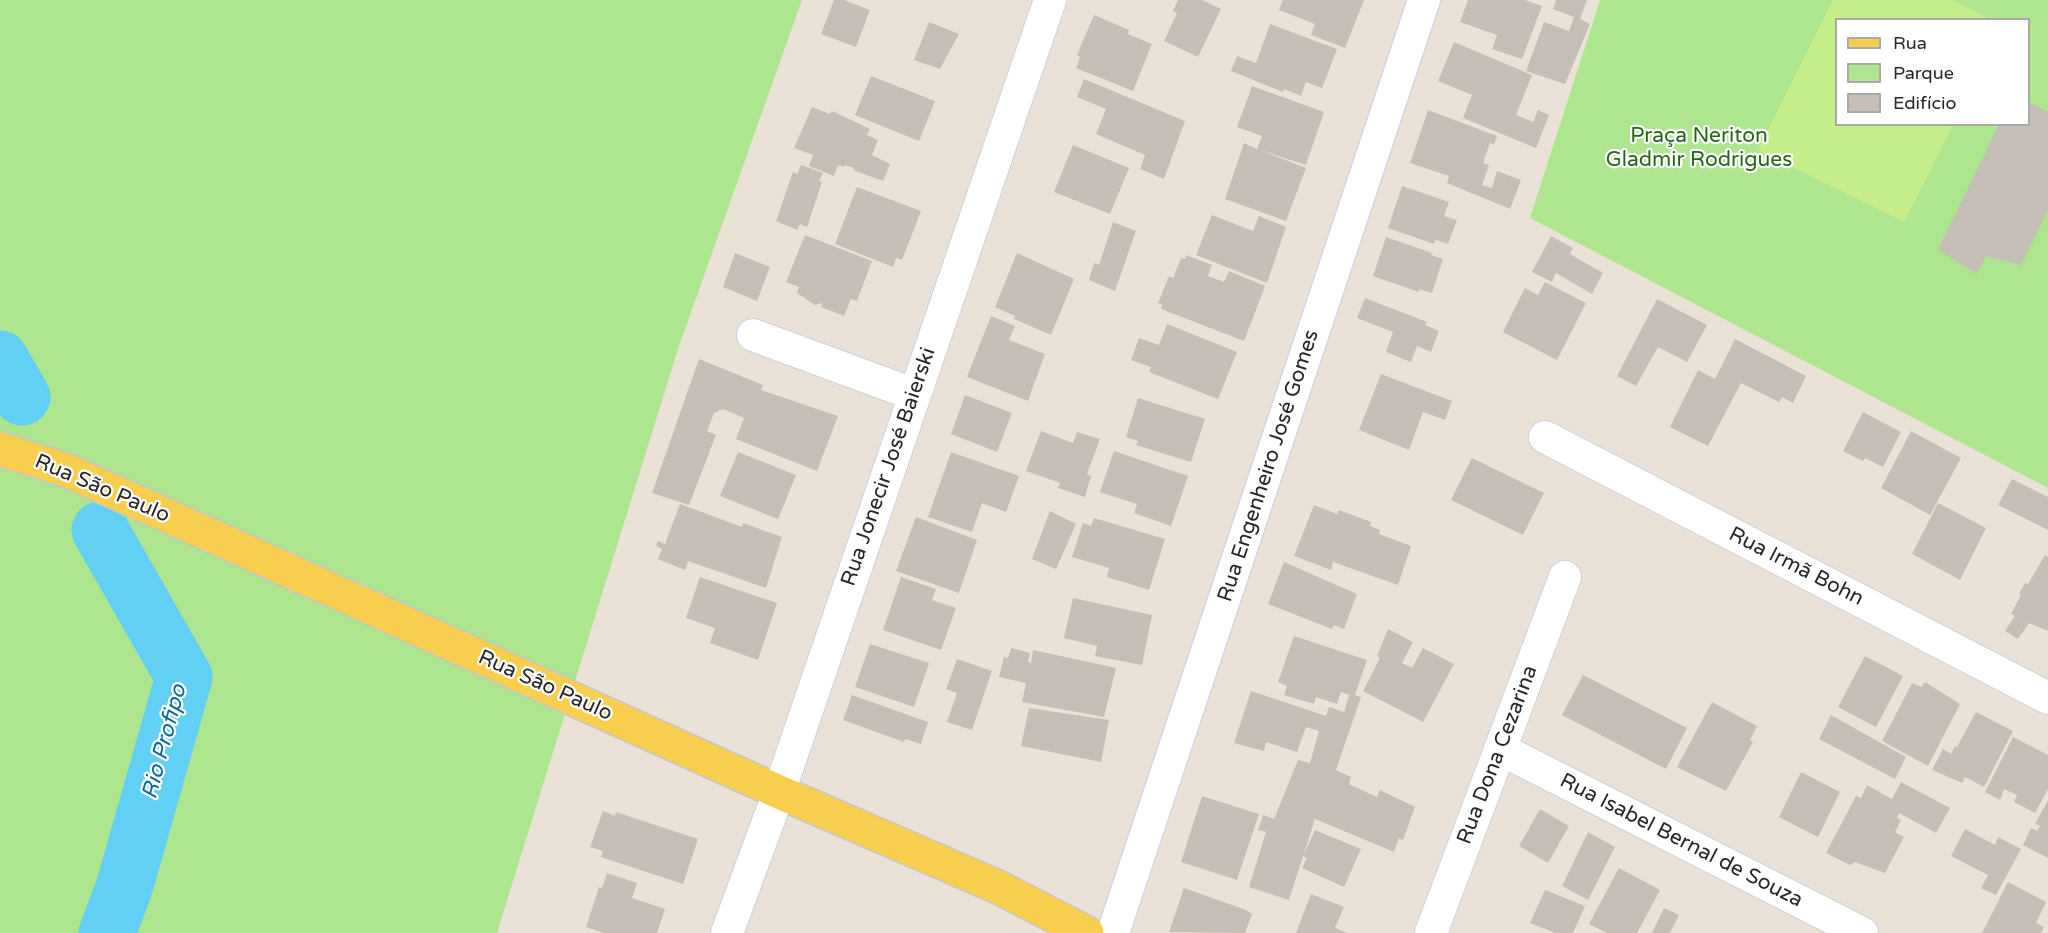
<!DOCTYPE html>
<meta charset="utf-8">
<style>
body{margin:0}
#map{position:relative;width:2048px;height:933px;overflow:hidden;background:#ebe2d7;font-family:"Varela Round",sans-serif}
canvas{display:block}
.legend{position:absolute;left:1835px;top:18px;width:195px;height:108px;box-sizing:border-box;background:#fff;border:2px solid #a9a9a9;margin:0;padding:8px 10px;list-style:none;font-size:18px;color:#272727}
.legend li{display:flex;align-items:center;gap:12px;height:30px}
.legend b{width:30px;border:2px solid #a9a9a9}
</style>
<div id="map">
<canvas width="2048" height="933"></canvas>
<ul class="legend">
<li><b style="height:8px;background:#f8ce4f"></b>Rua</li>
<li><b style="height:16px;background:#aee68f"></b>Parque</li>
<li><b style="height:16px;background:#c6bfb7"></b>Edifício</li>
</ul>
</div>
<script>
const context = document.querySelector('canvas').getContext('2d');
context.lineJoin = 'round';
function paint(path, color) { context.fillStyle = color; context.fill(path, 'evenodd'); }
function stroke(path, color, width, dash) { context.strokeStyle = color; context.lineWidth = width; context.lineCap = dash ? 'butt' : 'round'; context.setLineDash(dash || []); context.stroke(path); }
function label(font, color, halo, rows, align = 'center') {
  context.font = font + ' "Varela Round",sans-serif'; context.lineWidth = 4.5; context.setLineDash([]); context.textBaseline = 'middle'; context.strokeStyle = halo; context.fillStyle = color; for (const [text, x, y, turn = 0] of rows) {
    context.save(); context.translate(x, y); context.rotate((+turn || 0) * Math.PI / 180); context.textAlign = isNaN(turn) ? turn : align; if (halo) context.strokeText(text, 0, 0); context.fillText(text, 0, 0); context.restore();
  }
}
const green = new Path2D(`
 M 0,0 L 802,0 L 678,349 L 497,933 L 0,933 Z
 M 1600,0 L 2048,0 L 2048,488 L 1530,218 ZM 1836,20 L 2028,20 L 2028,124 L 1836,124 Z`);
const pitch = new Path2D(`
 M 1833,0 L 1951,0 L 1990,19 L 1836,20 L 1836,124 L 1953,125 L 1904,222 L 1758,150 Z`);
const river = new Path2D(`
 M 0,359 L 22,397
 M 100,530 L 184,677 L 124,888 L 107,933`);
const building = new Path2D(`
 M 834,0 L 844,0 L 870,10 L 856,47 L 821,34 Z
 M 1178,0 L 1202,0 L 1221,9 L 1198,57 L 1164,41 L 1177,13 L 1173,11 Z
 M 1283,0 L 1364,0 L 1345,48 L 1311,35 L 1315,24 L 1279,10 Z
 M 1468,0 L 1525,0 L 1542,6 L 1522,59 L 1492,49 L 1497,35 L 1460,22 Z
 M 1556,0 L 1587,0 L 1580,19 L 1590,24 L 1565,84 L 1526,71 L 1544,22 L 1569,31 L 1574,17 L 1553,9 Z
 M 1094,15 L 1129,30 L 1128,34 L 1152,44 L 1133,91 L 1076,68 L 1080,57 L 1077,55 Z
 M 929,22 L 959,34 L 940,69 L 914,60 Z
 M 1270,24 L 1337,49 L 1322,88 L 1306,82 L 1301,96 L 1284,89 L 1283,92 L 1231,71 L 1237,56 L 1256,63 Z
 M 1454,42 L 1532,75 L 1516,115 L 1533,122 L 1538,110 L 1549,115 L 1536,148 L 1463,118 L 1472,95 L 1438,81 Z
 M 871,76 L 935,101 L 919,141 L 855,115 Z
 M 1084,79 L 1185,121 L 1164,179 L 1140,169 L 1145,155 L 1096,134 L 1106,109 L 1077,97 Z
 M 1252,86 L 1324,112 L 1306,165 L 1260,150 L 1306,168 L 1286,221 L 1225,199 L 1244,143 L 1257,149 L 1262,136 L 1237,127 Z
 M 2028,102 L 2048,112 L 2048,210 L 2021,265 L 1986,256 L 1977,274 L 1938,250 L 1999,124 L 2028,124 Z
 M 812,107 L 830,114 L 832,111 L 870,129 L 867,135 L 878,140 L 872,155 L 890,164 L 883,181 L 853,170 L 854,168 L 845,165 L 844,167 L 838,165 L 834,176 L 809,166 L 813,155 L 794,148 Z
 M 1428,110 L 1497,136 L 1494,144 L 1490,143 L 1483,163 L 1489,165 L 1482,185 L 1492,188 L 1497,171 L 1521,180 L 1510,209 L 1447,183 L 1449,176 L 1410,163 Z
 M 1073,145 L 1129,168 L 1110,214 L 1054,192 Z
 M 801,165 L 823,173 L 819,181 L 822,182 L 807,227 L 800,224 L 797,230 L 776,221 L 793,172 L 797,174 Z
 M 1402,186 L 1449,202 L 1444,216 L 1457,220 L 1448,244 L 1436,240 L 1434,244 L 1388,228 Z
 M 857,187 L 921,211 L 902,260 L 896,258 L 893,267 L 835,244 Z
 M 1212,215 L 1253,231 L 1259,216 L 1286,227 L 1267,283 L 1196,255 Z
 M 1113,222 L 1136,231 L 1115,291 L 1089,280 L 1094,263 L 1099,265 Z
 M 805,235 L 872,261 L 857,301 L 851,299 L 844,316 L 821,307 L 822,303 L 815,305 L 797,293 L 799,287 L 786,282 Z
 M 1551,236 L 1573,248 L 1570,254 L 1603,273 L 1592,294 L 1556,273 L 1552,282 L 1532,272 Z
 M 1386,237 L 1432,253 L 1431,255 L 1443,259 L 1432,293 L 1419,289 L 1419,292 L 1373,276 Z
 M 735,253 L 770,267 L 757,301 L 723,287 Z
 M 1017,253 L 1074,279 L 1051,335 L 1014,319 L 1015,316 L 995,307 Z
 M 1186,255 L 1212,265 L 1208,276 L 1224,282 L 1229,271 L 1265,286 L 1244,341 L 1161,309 L 1162,304 L 1158,303 L 1169,276 L 1173,278 L 1181,258 L 1185,259 Z
 M 1545,282 L 1586,303 L 1557,360 L 1503,332 L 1525,288 L 1538,295 Z
 M 1365,298 L 1427,322 L 1425,325 L 1439,331 L 1431,352 L 1417,346 L 1411,362 L 1386,352 L 1393,332 L 1357,318 Z
 M 1657,299 L 1707,325 L 1687,362 L 1658,347 L 1636,386 L 1617,376 Z
 M 991,316 L 1015,326 L 1009,340 L 1045,354 L 1028,401 L 967,377 Z
 M 1167,324 L 1237,352 L 1218,399 L 1149,372 L 1151,367 L 1131,360 L 1139,338 L 1159,345 Z
 M 1735,339 L 1806,376 L 1793,403 L 1782,397 L 1779,402 L 1741,383 L 1708,446 L 1670,427 L 1698,370 L 1715,379 Z
 M 699,359 L 763,385 L 761,390 L 838,416 L 817,471 L 736,439 L 744,418 L 723,409 L 714,413 L 707,431 L 716,435 L 689,505 L 652,493 Z
 M 1381,374 L 1452,401 L 1445,420 L 1423,412 L 1409,450 L 1359,430 Z
 M 965,395 L 1012,413 L 997,452 L 951,434 Z
 M 1138,398 L 1205,419 L 1191,462 L 1136,445 L 1138,441 L 1126,437 Z
 M 1863,412 L 1901,432 L 1883,467 L 1865,458 L 1863,461 L 1843,451 Z
 M 1041,431 L 1073,443 L 1077,432 L 1100,439 L 1087,474 L 1091,476 L 1085,497 L 1058,488 L 1060,483 L 1026,471 Z
 M 1911,431 L 1961,458 L 1930,515 L 1881,488 Z
 M 1114,451 L 1188,476 L 1171,526 L 1134,513 L 1137,504 L 1100,492 Z
 M 738,452 L 796,475 L 778,519 L 720,496 Z
 M 951,452 L 1019,476 L 1006,512 L 982,503 L 972,532 L 928,517 Z
 M 1472,458 L 1544,493 L 1523,535 L 1451,500 Z
 M 2012,479 L 2048,497 L 2048,530 L 1998,505 Z
 M 1938,503 L 1986,528 L 1960,580 L 1912,554 Z
 M 680,504 L 742,527 L 743,523 L 782,537 L 766,588 L 688,561 L 685,570 L 658,559 L 662,549 L 656,546 L 658,541 L 665,544 Z
 M 1314,505 L 1337,514 L 1339,510 L 1371,522 L 1370,526 L 1380,530 L 1379,534 L 1411,546 L 1398,585 L 1333,562 L 1331,570 L 1294,556 Z
 M 1050,511 L 1076,524 L 1056,569 L 1032,559 Z
 M 916,517 L 977,540 L 959,593 L 896,571 Z
 M 1094,518 L 1165,539 L 1149,590 L 1107,577 L 1109,568 L 1072,557 L 1083,523 L 1091,526 Z
 M 2045,555 L 2048,557 L 2048,631 L 2029,623 L 2018,639 L 2005,631 L 2015,616 L 2011,614 L 2021,595 L 2019,594 L 2025,583 L 2028,584 Z
 M 1284,562 L 1357,594 L 1344,629 L 1334,625 L 1332,629 L 1268,604 Z
 M 700,577 L 777,603 L 758,660 L 710,643 L 715,628 L 686,618 Z
 M 901,577 L 936,589 L 932,600 L 956,608 L 941,650 L 883,630 Z
 M 1073,598 L 1152,615 L 1142,665 L 1095,656 L 1097,646 L 1064,638 Z
 M 1388,629 L 1413,642 L 1402,663 L 1412,668 L 1423,648 L 1454,664 L 1423,722 L 1363,691 L 1380,658 L 1377,656 Z
 M 1294,636 L 1367,660 L 1355,695 L 1361,697 L 1336,770 L 1351,777 L 1349,784 L 1377,797 L 1380,790 L 1415,807 L 1403,840 L 1399,838 L 1394,852 L 1315,819 L 1289,900 L 1249,887 L 1266,832 L 1258,830 L 1263,815 L 1274,819 L 1298,760 L 1310,763 L 1319,731 L 1306,727 L 1297,752 L 1266,742 L 1264,751 L 1234,743 L 1251,691 L 1326,716 L 1329,707 L 1344,712 L 1349,695 L 1341,692 L 1337,704 L 1316,697 L 1314,704 L 1284,695 L 1287,686 L 1278,682 Z
 M 870,644 L 929,663 L 914,707 L 855,687 Z
 M 1011,648 L 1030,653 L 1028,662 L 1031,663 L 1033,650 L 1116,668 L 1104,717 L 1022,702 L 1026,683 L 999,677 L 1004,657 L 1008,658 Z
 M 1865,656 L 1903,676 L 1876,727 L 1838,707 Z
 M 957,659 L 992,671 L 972,730 L 947,722 L 957,693 L 946,689 Z
 M 1583,675 L 1687,728 L 1666,769 L 1562,715 Z
 M 1925,682 L 1960,704 L 1928,766 L 1882,741 L 1912,683 L 1921,687 Z
 M 852,695 L 928,722 L 921,744 L 905,739 L 904,742 L 843,720 Z
 M 1712,702 L 1757,726 L 1750,740 L 1753,742 L 1726,791 L 1677,767 Z
 M 1029,708 L 1109,720 L 1101,762 L 1021,746 Z
 M 1976,712 L 2013,731 L 1984,787 L 1965,777 L 1962,783 L 1932,770 L 1943,749 L 1951,754 L 1955,746 L 1957,747 Z
 M 1831,715 L 1906,757 L 1895,779 L 1819,739 Z
 M 2013,737 L 2048,755 L 2048,789 L 2035,813 L 2014,802 L 2017,795 L 2004,789 L 2000,800 L 1985,792 Z
 M 1801,772 L 1840,792 L 1818,837 L 1779,817 Z
 M 1901,782 L 1950,808 L 1936,833 L 1899,813 L 1897,818 L 1901,820 L 1895,832 L 1904,837 L 1885,873 L 1855,862 L 1850,865 L 1826,853 L 1856,796 L 1861,798 L 1867,785 L 1892,799 Z
 M 1202,796 L 1259,814 L 1237,880 L 1181,862 Z
 M 2048,800 L 2048,858 L 2023,845 L 2031,828 L 2037,831 L 2040,826 L 2035,824 Z
 M 1540,809 L 1569,826 L 1548,863 L 1519,846 Z
 M 603,811 L 615,816 L 616,812 L 698,839 L 683,884 L 601,857 L 603,851 L 590,847 Z
 M 1965,829 L 1995,845 L 1998,837 L 2021,849 L 1996,895 L 1981,888 L 1988,875 L 1951,856 Z
 M 1315,830 L 1361,849 L 1344,887 L 1302,868 L 1307,858 L 1303,856 Z
 M 1588,832 L 1615,847 L 1588,900 L 1562,886 Z
 M 1619,868 L 1660,890 L 1637,933 L 1607,933 L 1589,924 Z
 M 607,873 L 637,883 L 632,898 L 665,909 L 657,933 L 604,933 L 586,927 L 599,887 L 602,888 Z
 M 2008,882 L 2046,902 L 2036,923 L 2044,927 L 2041,933 L 1982,933 Z
 M 1184,888 L 1246,910 L 1252,914 L 1245,933 L 1169,932 Z
 M 1545,890 L 1585,906 L 1573,933 L 1555,933 L 1530,923 Z
 M 1311,894 L 1344,907 L 1335,928 L 1348,933 L 1296,933 Z
 M 1664,908 L 1679,915 L 1670,933 L 1652,933 Z`);
const street = new Path2D(`
 M 753,335 L 913,394
 M 1545,437 L 2048,698
 M 1500,749 L 1862,933
 M 727,933 L 779,792 L 1050,0
 M 1113,933 L 1424,0
 M 1431,933 L 1565,577`);
const primary = new Path2D(`
 M 0,449 L 68,471 L 779,792 L 998,887 L 1087,933`);
const parkNames = [
 ["Praça Neriton",1699,136],
 ["Gladmir Rodrigues",1699,160]
];
const streetNames = [
 ["Rua Engenheiro José Gomes",1269,466,-72],
 ["Rua Jonecir José Baierski",889,467,-71],
 ["Rua São Paulo",102,489,23],
 ["Rua Irmã Bohn",1796,567,27],
 ["Rua São Paulo",545,686,24],
 ["Rua Dona Cezarina",1498,755,-69],
 ["Rua Isabel Bernal de Souza",1681,841,27]
];
const waterNames = [
 ["Rio Profipo",165,742,-75]
];
paint(green, '#aee68f');
paint(pitch, '#c5ee8a');
stroke(river, '#62d0f5', 57);
paint(building, '#c6bfb7');
stroke(street, '#ccd1e2', 34);
stroke(primary, '#c7c7c7', 36);
stroke(street, '#fff', 32);
stroke(primary, '#f8ce4f', 33);
label('21px', '#276615', '#fff', parkNames);
label('21px', '#272727', '#fff', streetNames);
label('italic 22px', '#066b9c', '#fff', waterNames);
</script>
